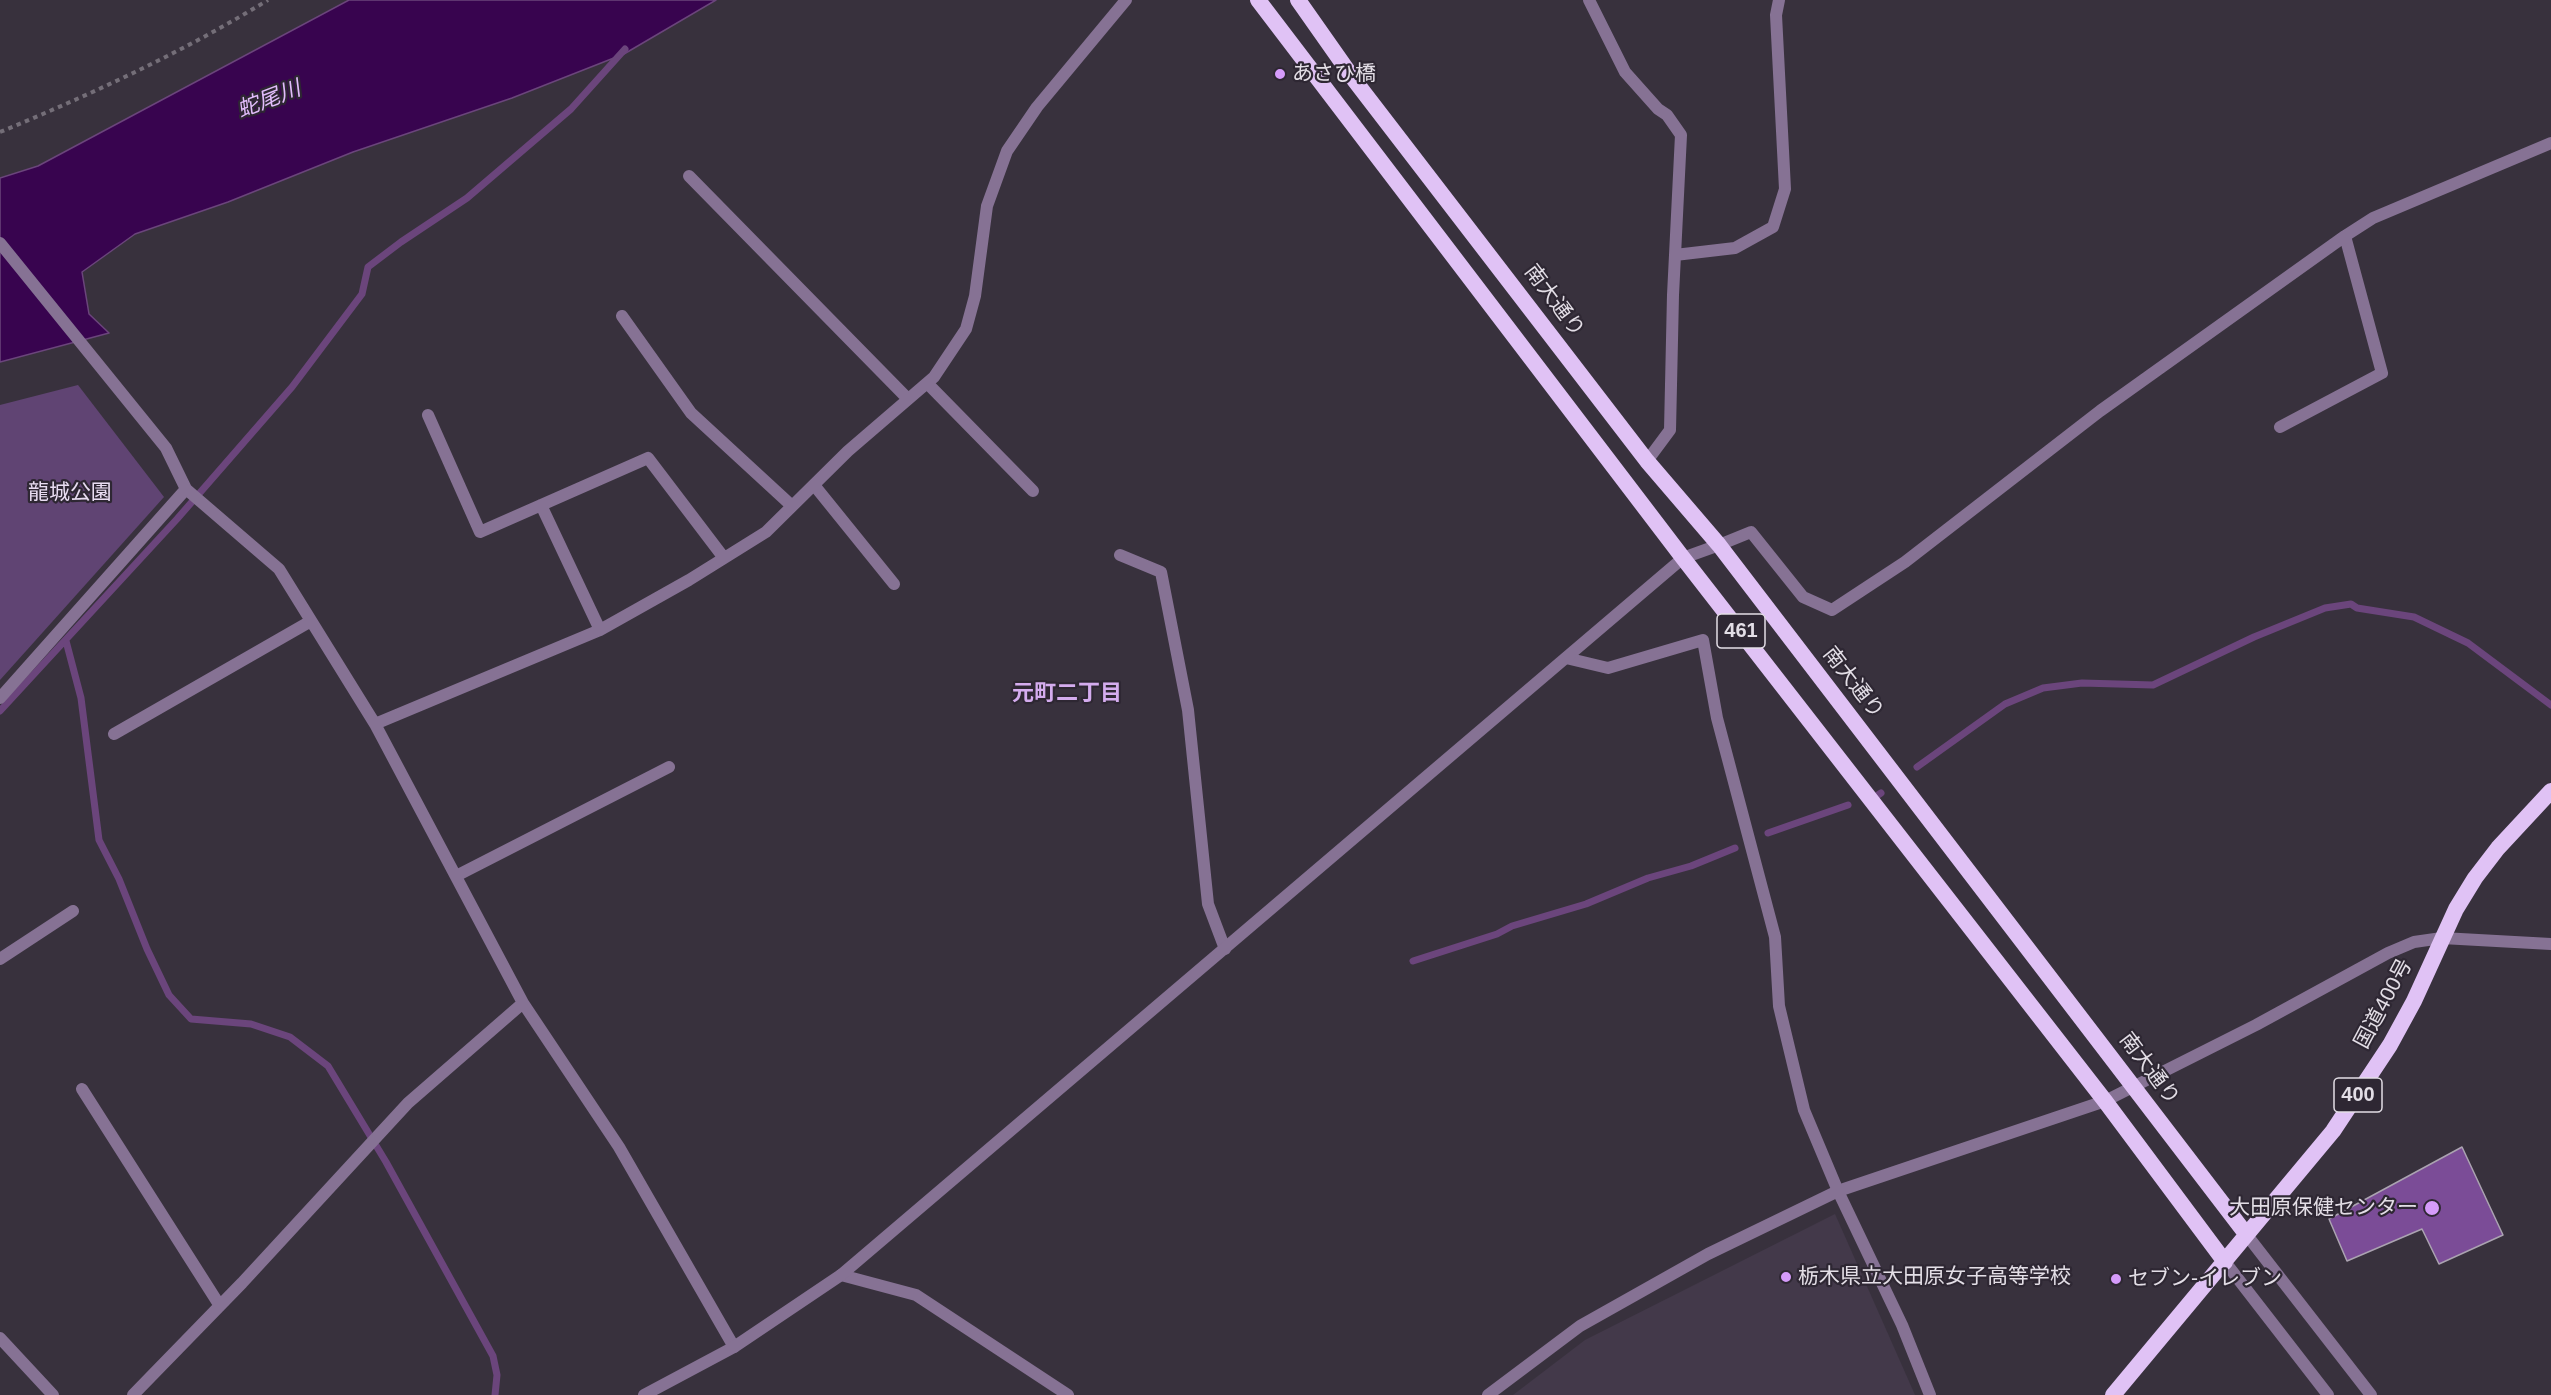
<!DOCTYPE html>
<meta charset="utf-8">
<style>
body{margin:0}
canvas{display:block;background:#38313d}
</style>
<canvas width="2551" height="1395"></canvas>
<script>
const context = document.querySelector('canvas').getContext('2d');
context.lineJoin = 'round';
function paint(path, color) { context.fillStyle = color; context.fill(path, 'evenodd'); }
function stroke(path, color, width, dash) { context.strokeStyle = color; context.lineWidth = width; context.lineCap = dash ? 'butt' : 'round'; context.setLineDash(dash || []); context.stroke(path); }
function label(font, color, halo, rows, align = 'center') {
  context.font = font + ' Arial,"Noto Sans JP",sans-serif'; context.lineWidth = 4.5; context.setLineDash([]); context.textBaseline = 'middle'; context.strokeStyle = halo; context.fillStyle = color; for (const [text, x, y, turn = 0] of rows) {
    context.save(); context.translate(x, y); context.rotate((+turn || 0) * Math.PI / 180); context.textAlign = isNaN(turn) ? turn : align; if (halo) context.strokeText(text, 0, 0); context.fillText(text, 0, 0); context.restore();
  }
}
const built = new Path2D(`
 M 1835,1214 L 1915,1395 L 1513,1395 L 1585,1340 Z`);
const green = new Path2D(`
 M 78,385 L 164,497 L 0,680 L 0,405 Z`);
const water = new Path2D(`
 M 349,0 L 716,0 L 624,54 L 512,98 L 353,152 L 228,202 L 135,234 L 82,272 L 89,314 L 109,333 L 0,362 L 0,178 L 38,166 Z`);
const stream = new Path2D(`
 M 66,641 L 81,698 L 99,840 L 119,879 L 147,949 L 169,995 L 191,1019 L 251,1024 L 290,1037 L 328,1066 L 386,1162 L 493,1356 L 497,1375 L 495,1395
 M 0,711 L 177,519 L 292,387 L 362,294 L 368,267 L 401,242 L 467,198 L 571,109 L 625,49
 M 1917,767 L 2005,704 L 2043,688 L 2082,683 L 2153,685 L 2254,637 L 2325,608 L 2351,604 L 2357,608 L 2414,617 L 2468,643 L 2551,705
 M 1878,795 L 1881,793
 M 1768,833 L 1848,805
 M 1413,961 L 1497,934 L 1512,926 L 1586,904 L 1648,878 L 1691,866 L 1735,848`);
const building = new Path2D(`
 M 2462,1147 L 2503,1235 L 2439,1264 L 2422,1229 L 2347,1261 L 2329,1219 Z`);
const path = new Path2D(`
 M 0,132 C 92,94 183,52 268,0`);
const minor = new Path2D(`
 M 1589,0 L 1625,72 L 1658,109 L 1667,115 L 1681,135 L 1673,295 L 1670,430 L 1647,461
 M 689,176 L 908,399
 M 0,243 L 166,448 L 186,489 L 279,569 L 375,724 L 523,1003 L 619,1147 L 734,1347
 M 1675,255 L 1735,248 L 1773,227 L 1785,189 L 1776,15 L 1779,0
 M 622,316 L 691,413 L 792,506
 M 927,383 L 1033,491
 M 428,415 L 480,532 L 648,458 L 724,558
 M 2280,427 L 2382,373 L 2345,236
 M 814,485 L 894,584
 M 541,505 L 600,630
 M 1719,545 L 1751,532 L 1803,597 L 1832,610 L 1905,562 L 2100,411 L 2345,236 L 2373,218 L 2551,143
 M 1120,555 L 1161,572 L 1188,710 L 1208,904 L 1225,949
 M 1566,658 L 1608,668 L 1703,640 L 1717,718 L 1775,937 L 1779,1006 L 1804,1110 L 1838,1191 L 1902,1325 L 1930,1395
 M 0,698 L 186,489
 M 375,724 L 600,630 L 689,580 L 766,532 L 848,451 L 934,377 L 966,329 L 975,296 L 987,206 L 1007,151 L 1037,107 L 1126,0
 M 114,734 L 311,621
 M 456,876 L 669,767
 M 0,959 L 73,911
 M 82,1089 L 220,1306
 M 841,1275 L 916,1295 L 1068,1395
 M 0,1338 L 53,1395
 M 133,1395 L 242,1283 L 408,1103 L 523,1003
 M 1488,1395 L 1580,1326 L 1708,1254 L 1838,1191 L 2105,1101 L 2256,1025 L 2388,953 L 2414,942 L 2442,938`);
const tertiary = new Path2D(`
 M 2442,938 L 2551,944
 M 2246,1234 L 2371,1395
 M 2225,1262 L 2328,1395
 M 644,1395 L 734,1347 L 841,1275 L 1683,558 L 1719,545`);
const trunk = new Path2D(`
 M 1258,0 L 1683,558 L 2105,1101 L 2225,1262
 M 1298,0 L 1355,81 L 1647,461 L 1719,545 L 2246,1234
 M 2113,1395 L 2333,1131 L 2390,1045 L 2414,1001 L 2456,909 L 2475,878 L 2498,848 L 2551,791`);
const markers = [
 [1280,74,6,"#d59bfa"],
 [2432,1208,8,"#d59bfa"],
 [1786,1277,6,"#d59bfa"],
 [2116,1279,6,"#d59bfa"]
];
const shields = [
 [1741,631,48],
 [2358,1095,48]
];
const shieldNames = [
 ["461",1741,631],
 ["400",2358,1095]
];
const poiNames = [
 ["あさひ橋",1292,74],
 ["大田原保健センター",2418,1208,"right"],
 ["栃木県立大田原女子高等学校",1798,1277],
 ["セブン-イレブン",2128,1279]
];
const streetNames = [
 ["南大通り",1554,301,53],
 ["南大通り",1853,683,52],
 ["国道400号",2384,1004,-62],
 ["南大通り",2149,1069,53]
];
const parkNames = [
 ["龍城公園",70,493]
];
const waterNames = [
 ["蛇尾川",269,100,-21]
];
const neighbourhoodNames = [
 ["元町二丁目",1067,694]
];
paint(built, '#43394a');
paint(green, '#604473');
paint(water, '#38044f');
stroke(water, '#6b457c', 1.5);
stroke(stream, '#6b457c', 7);
paint(building, '#7b4c97');
stroke(building, '#aba3b1', 1.5);
stroke(path, '#746e78', 4, [4.5, 4.5]);
stroke(minor, '#867294', 12);
stroke(tertiary, '#867294', 12);
stroke(trunk, '#e0c2f5', 16);
for (const [x, y, r, color] of markers) { const dot = new Path2D(); dot.arc(x, y, r, 0, 2 * Math.PI); context.fillStyle = color; context.fill(dot); stroke(dot, '#2e2733', 2); }
for (const [x, y, w] of shields) { const box = new Path2D(); box.roundRect(x - w / 2, y - 17, w, 34, 4.5); context.fillStyle = '#2e2733'; context.fill(box); stroke(box, '#e3dee6', 1.5); }
label('bold 20px', '#e3dee6', null, shieldNames);
label('21px', '#e3dee6', '#2e2733', poiNames, 'left');
label('21px', '#e3dee6', '#2e2733', streetNames);
label('21px', '#e9ddf2', '#2e2733', parkNames);
label('italic 22px', '#e1bcfa', '#2e2733', waterNames);
label('bold 22px', '#d4acee', '#2e2733', neighbourhoodNames);
</script>
